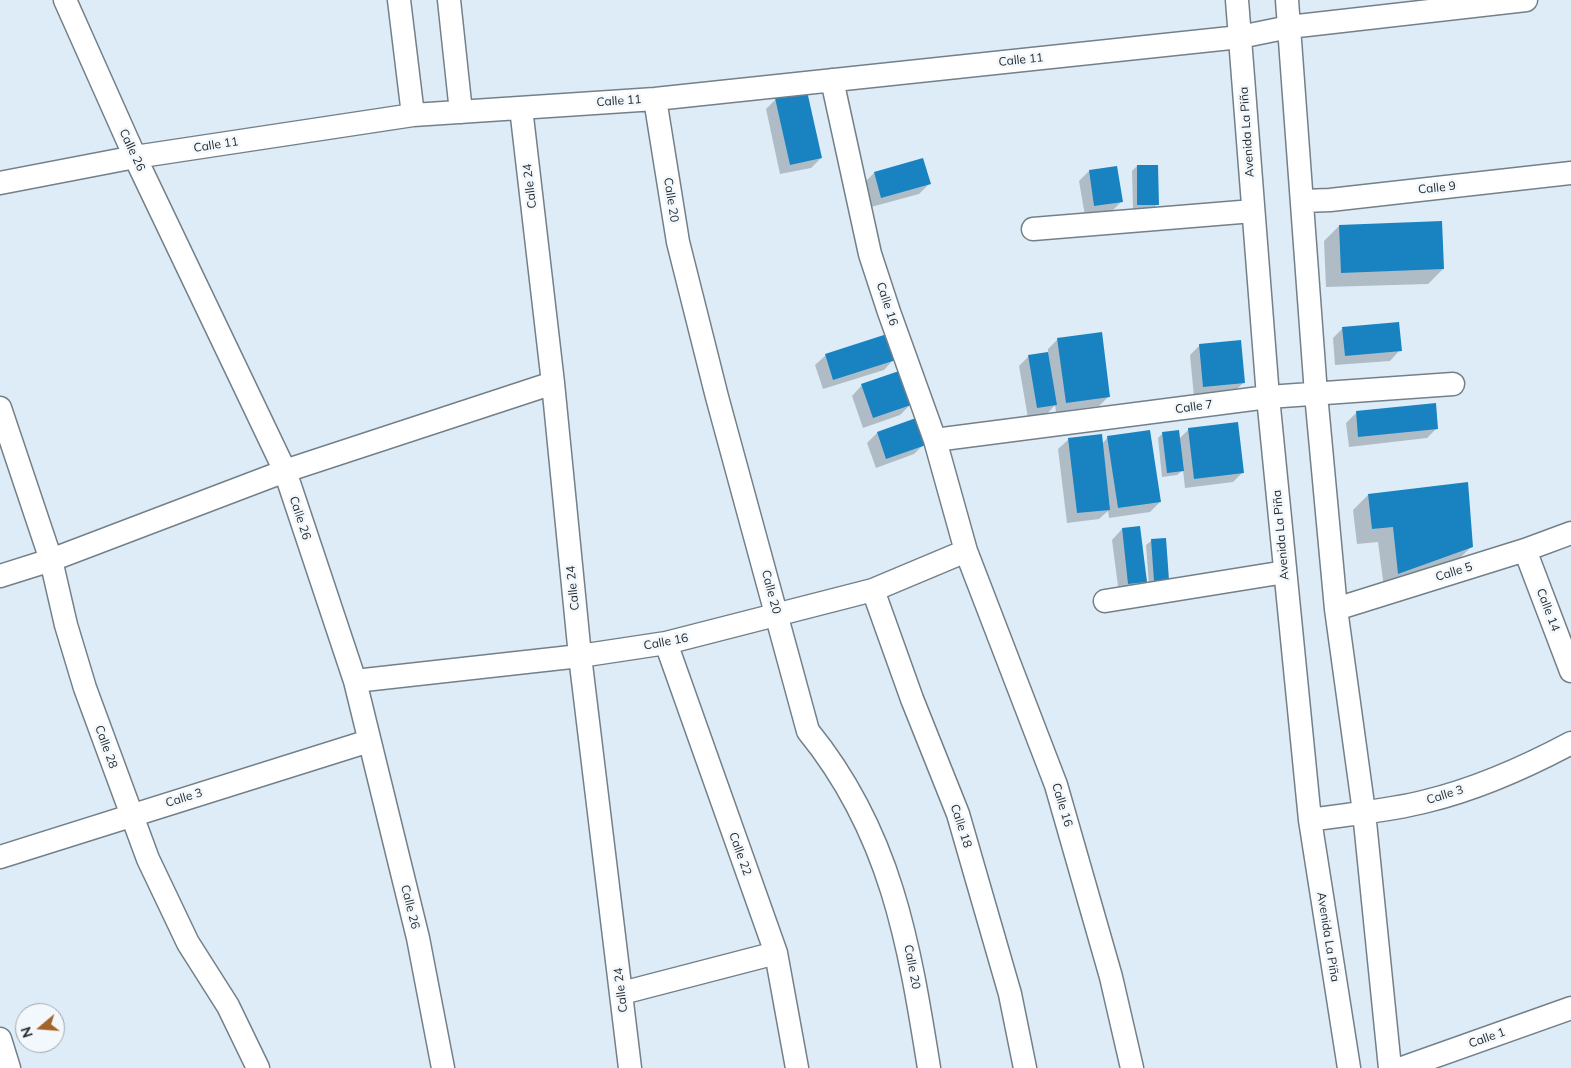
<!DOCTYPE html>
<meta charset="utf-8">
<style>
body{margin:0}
#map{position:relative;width:1571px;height:1068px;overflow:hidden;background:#ddecf7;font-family:Mulish,sans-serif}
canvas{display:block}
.north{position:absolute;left:15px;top:1003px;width:50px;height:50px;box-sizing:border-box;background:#f2f8fc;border:1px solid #a0a6aa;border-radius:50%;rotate:252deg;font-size:14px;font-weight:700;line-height:20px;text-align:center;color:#252b2f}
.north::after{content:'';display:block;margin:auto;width:18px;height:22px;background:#a3652a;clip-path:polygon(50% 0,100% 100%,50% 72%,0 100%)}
</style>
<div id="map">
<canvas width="1571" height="1068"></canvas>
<div class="north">N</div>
</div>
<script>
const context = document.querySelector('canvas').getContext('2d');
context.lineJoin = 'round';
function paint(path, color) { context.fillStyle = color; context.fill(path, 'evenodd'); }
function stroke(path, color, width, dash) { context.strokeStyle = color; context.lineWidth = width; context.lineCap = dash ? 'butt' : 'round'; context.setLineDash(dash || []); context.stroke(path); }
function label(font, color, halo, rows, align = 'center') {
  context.font = font + ' Mulish,sans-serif'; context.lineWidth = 5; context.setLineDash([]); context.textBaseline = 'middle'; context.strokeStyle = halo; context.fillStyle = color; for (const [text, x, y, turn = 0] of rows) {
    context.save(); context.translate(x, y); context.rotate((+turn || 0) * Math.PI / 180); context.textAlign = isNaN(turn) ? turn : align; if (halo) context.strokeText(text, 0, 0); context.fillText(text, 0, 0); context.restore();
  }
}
const shadow = new Path2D(`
 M 776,99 L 821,158 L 811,168 L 780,174 L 766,109 Z
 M 1137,166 L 1157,204 L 1153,209 L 1133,210 L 1132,171 Z
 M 1089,171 L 1121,202 L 1111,212 L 1085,216 L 1079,181 Z
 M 874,173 L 929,184 L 919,194 L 871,207 L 864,183 Z
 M 1339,226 L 1443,269 L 1428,284 L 1326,287 L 1324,241 Z
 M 1343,328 L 1400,350 L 1390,361 L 1335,365 L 1333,338 Z
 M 1058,339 L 1109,396 L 1099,406 L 1056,412 L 1055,405 L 1046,415 L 1028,418 L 1019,366 L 1029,356 L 1048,353 L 1048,349 Z
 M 1200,345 L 1243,383 L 1233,393 L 1194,397 L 1190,355 Z
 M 826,355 L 894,359 L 884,370 L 823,389 L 815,365 Z
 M 862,385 L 910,405 L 900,415 L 863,428 L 852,396 Z
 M 1434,404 L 1437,428 L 1427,438 L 1349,447 L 1346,423 L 1356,413 Z
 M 915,419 L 924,444 L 914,454 L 876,468 L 867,443 L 877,433 Z
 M 1189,429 L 1243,472 L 1233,482 L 1185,488 L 1183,470 L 1177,475 L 1162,477 L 1158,438 L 1163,433 L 1179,439 Z
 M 1108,437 L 1160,502 L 1150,512 L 1109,518 L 1108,511 L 1099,519 L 1067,523 L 1058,449 L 1069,439 L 1102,444 Z
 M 1368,495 L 1472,546 L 1457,561 L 1384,588 L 1378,542 L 1357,544 L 1353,510 Z
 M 1122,529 L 1146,581 L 1135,592 L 1119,594 L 1112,540 Z
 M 1165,540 L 1163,584 L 1149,585 L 1146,545 L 1151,541 Z`);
const building = new Path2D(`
 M 807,91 L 822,158 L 790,165 L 775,98 Z
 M 923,158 L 931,184 L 881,198 L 874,172 Z
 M 1137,165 L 1158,165 L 1159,205 L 1137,205 Z
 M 1117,166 L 1123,202 L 1094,206 L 1089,170 Z
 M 1442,221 L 1444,269 L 1341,273 L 1339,225 Z
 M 1399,322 L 1402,351 L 1345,356 L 1342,327 Z
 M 1102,332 L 1110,397 L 1066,403 L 1057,338 Z
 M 887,334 L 896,360 L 833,380 L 825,354 Z
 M 1241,340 L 1245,383 L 1203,387 L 1199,344 Z
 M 1048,352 L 1057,405 L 1037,408 L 1028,355 Z
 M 899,371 L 911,405 L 873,418 L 861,384 Z
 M 1436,403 L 1438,429 L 1358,437 L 1356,411 Z
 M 916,418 L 926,445 L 886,459 L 877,432 Z
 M 1238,422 L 1244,473 L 1194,479 L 1188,428 Z
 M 1150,430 L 1161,502 L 1118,508 L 1107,436 Z
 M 1179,430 L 1184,471 L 1167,473 L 1162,432 Z
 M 1102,434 L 1110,510 L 1077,513 L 1068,438 Z
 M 1468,482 L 1473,547 L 1398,574 L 1393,527 L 1372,529 L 1368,494 Z
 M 1140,526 L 1147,582 L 1128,584 L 1122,528 Z
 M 1166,538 L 1169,580 L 1154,581 L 1151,539 Z`);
const minor = new Path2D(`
 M 65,0 L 135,157 L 285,471 L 355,681 L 418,938 L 443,1068
 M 399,0 L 413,115
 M 449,0 L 461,112
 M 1237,0 L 1268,397 L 1310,820 L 1349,1068
 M 1287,0 L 1316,394 L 1336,609 L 1364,812 L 1390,1068
 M 832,80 L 870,254 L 889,312 L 935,440 L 966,551 L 1056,785 L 1111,977 L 1132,1068
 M 655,99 L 678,242 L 717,397 L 808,731 C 891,833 909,943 929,1068
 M 521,108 L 553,383 L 580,656 L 630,1068
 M 0,183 L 135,157 L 413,115 L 655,99 L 1240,37 L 1289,27 L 1526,0
 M 1303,201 L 1330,200 L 1571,173
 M 1033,229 L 1253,211
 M 0,408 L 51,560 L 66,625 L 85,688 L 148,859 L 188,943 L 228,1006 L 258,1068
 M 935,440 L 1268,397 L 1453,384
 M 1525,550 L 1571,671
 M 0,576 L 51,560 L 285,471 L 553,383
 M 873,590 L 912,699 L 958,814 L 1010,994 L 1025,1068
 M 1105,601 L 1285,572
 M 1336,609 L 1525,550 L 1571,533
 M 666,643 L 776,953 L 797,1068
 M 355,681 L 580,656 L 666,643 L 873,590 L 966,551
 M 1310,820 C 1349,814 1389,811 1427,801 C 1476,789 1526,767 1571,743
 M 0,857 L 369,741
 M 622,993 L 776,953
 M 0,1039 L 9,1068
 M 1402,1068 L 1571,1008`);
const streetNames = [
 ["Calle 11",1021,60,-6],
 ["Calle 11",619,101,-4],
 ["Avenida La Piña",1247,132,-94],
 ["Calle 11",216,145,-9],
 ["Calle 26",132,150,65],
 ["Calle 24",530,186,-97],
 ["Calle 9",1437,188,-6],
 ["Calle 20",671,200,81],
 ["Calle 16",887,304,72],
 ["Calle 7",1194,407,-8],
 ["Calle 26",300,518,72],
 ["Avenida La Piña",1281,535,-95],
 ["Calle 5",1454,572,-17],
 ["Calle 24",573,588,-96],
 ["Calle 20",771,592,75],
 ["Calle 14",1548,610,69],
 ["Calle 16",666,642,-11],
 ["Calle 28",106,747,70],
 ["Calle 3",1445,795,-17],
 ["Calle 3",184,798,-17],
 ["Calle 16",1062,805,73],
 ["Calle 18",961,826,72],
 ["Calle 22",740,854,70],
 ["Calle 26",410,907,76],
 ["Avenida La Piña",1328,937,81],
 ["Calle 20",912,967,79],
 ["Calle 24",621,990,-97],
 ["Calle 1",1487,1038,-20]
];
paint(shadow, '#0003');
paint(building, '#1883c0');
stroke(minor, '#73808a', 25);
stroke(minor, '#fff', 22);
label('12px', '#252b2f', '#f2f8fc', streetNames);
</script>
